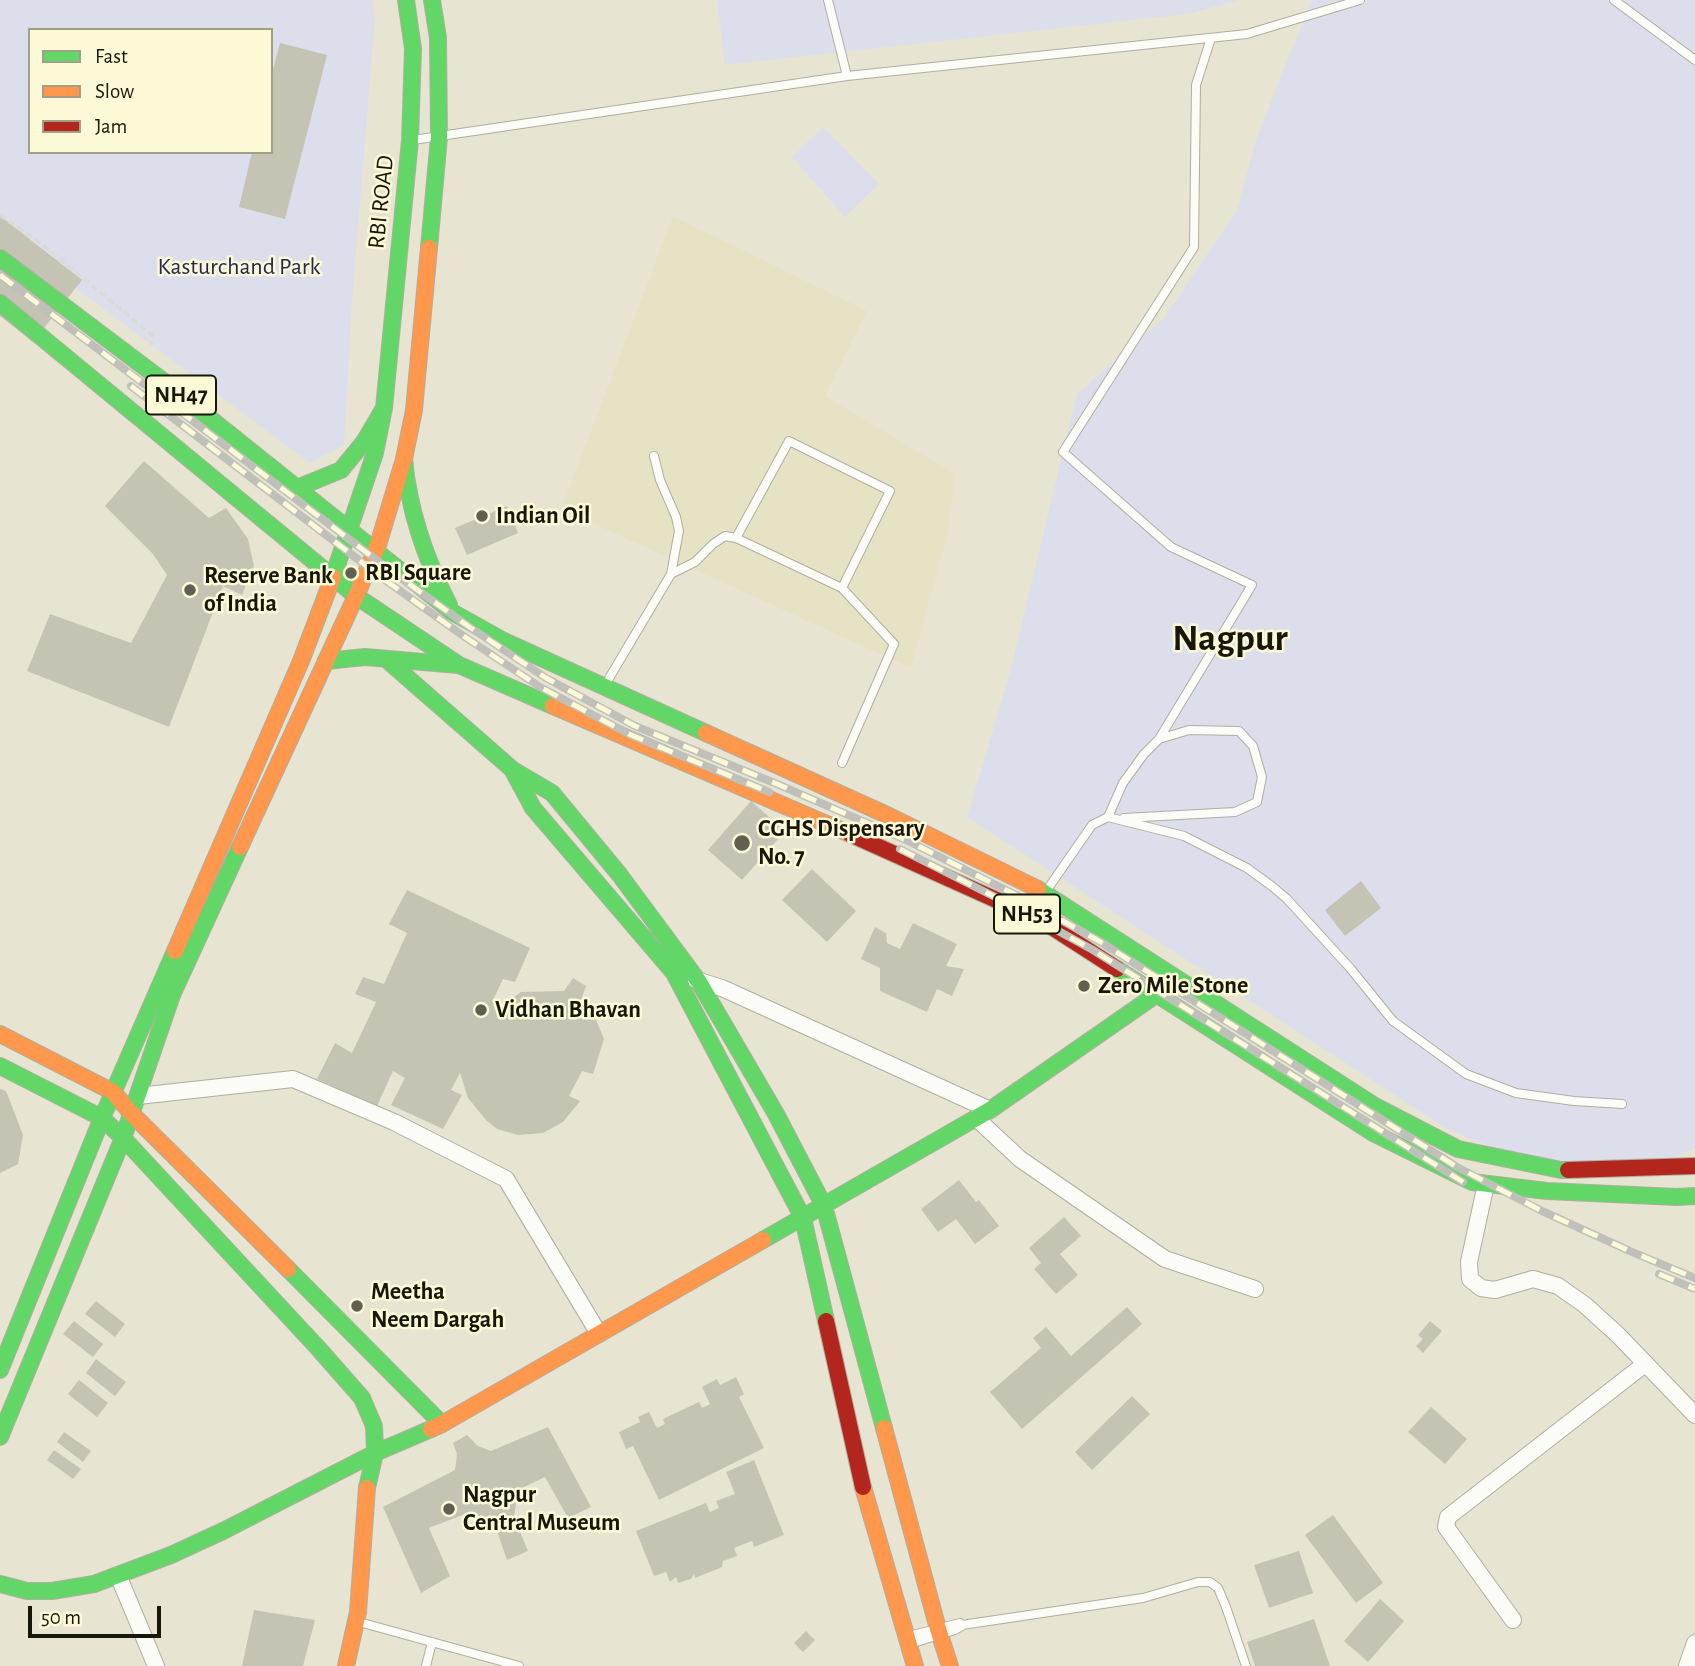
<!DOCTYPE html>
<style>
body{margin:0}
#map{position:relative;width:1695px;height:1666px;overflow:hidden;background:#e7e5d2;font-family:"Alegreya Sans",sans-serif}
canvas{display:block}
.legend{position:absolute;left:28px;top:28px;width:245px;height:126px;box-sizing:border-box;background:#fcf9d7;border:2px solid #a19f85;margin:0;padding:9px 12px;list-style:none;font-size:21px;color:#18170b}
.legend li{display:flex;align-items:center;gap:14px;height:35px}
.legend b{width:35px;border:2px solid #a19f85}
.scale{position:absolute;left:28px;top:1606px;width:133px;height:32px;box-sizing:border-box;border:4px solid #18170b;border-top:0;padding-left:9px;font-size:21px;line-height:24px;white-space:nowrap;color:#18170b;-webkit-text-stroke:5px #fcf9d7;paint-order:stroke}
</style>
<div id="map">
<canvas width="1695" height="1666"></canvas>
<ul class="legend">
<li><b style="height:9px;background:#63d668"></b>Fast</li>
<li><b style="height:9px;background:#ff974d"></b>Slow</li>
<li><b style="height:9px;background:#b3261e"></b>Jam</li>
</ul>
<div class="scale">50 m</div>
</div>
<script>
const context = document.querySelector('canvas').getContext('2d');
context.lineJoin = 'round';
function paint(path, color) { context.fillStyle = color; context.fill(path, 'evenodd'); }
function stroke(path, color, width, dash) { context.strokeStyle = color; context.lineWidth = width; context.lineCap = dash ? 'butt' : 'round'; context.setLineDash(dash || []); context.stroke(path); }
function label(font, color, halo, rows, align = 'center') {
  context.font = font + ' "Alegreya Sans",sans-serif'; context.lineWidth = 5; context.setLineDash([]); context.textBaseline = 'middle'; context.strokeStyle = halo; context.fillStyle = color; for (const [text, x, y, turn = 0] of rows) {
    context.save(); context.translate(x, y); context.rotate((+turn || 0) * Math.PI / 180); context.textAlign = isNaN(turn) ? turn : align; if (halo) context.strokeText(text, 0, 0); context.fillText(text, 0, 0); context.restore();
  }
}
const built = new Path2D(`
 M 673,216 L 867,311 L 825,396 L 955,474 L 948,533 L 911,668 L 561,509 Z`);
const green = new Path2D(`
 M 0,0 L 372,0 L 375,18 L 352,302 L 344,445 L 310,463 L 0,232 ZM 30,30 L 271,30 L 271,152 L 30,152 Z
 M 717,0 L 1239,0 L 1188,14 L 725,65 Z
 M 1311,0 L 1695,0 L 1695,1148 L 1653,1168 L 1531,1163 L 1447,1129 L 967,817 L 1009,676 L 1077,394 L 1163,319 L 1237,210 L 1257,137 Z
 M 823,127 L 879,184 L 845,217 L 792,157 Z`);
const building = new Path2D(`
 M 280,43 L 327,55 L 285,219 L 239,207 L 252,152 L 271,152 L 271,77 Z
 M 0,216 L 82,280 L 33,342 L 0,316 Z
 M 144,461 L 209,518 L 226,508 L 248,539 L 254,566 L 242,595 L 223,586 L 169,727 L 27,671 L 50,614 L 131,643 L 167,575 L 153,554 L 105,506 Z
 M 507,506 L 518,533 L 467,555 L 455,528 Z
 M 751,801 L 785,831 L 742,880 L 708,850 Z
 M 812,869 L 856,911 L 827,942 L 782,900 Z
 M 1361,881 L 1381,908 L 1345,936 L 1325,910 Z
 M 407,890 L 530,948 L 515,982 L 503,979 L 493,1000 L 501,1006 L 521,992 L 564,991 L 573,978 L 586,986 L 581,1000 L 594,1015 L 604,1039 L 593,1074 L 582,1071 L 569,1096 L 580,1101 L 563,1122 L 543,1133 L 518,1135 L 497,1129 L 486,1120 L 468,1098 L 460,1073 L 451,1090 L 462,1095 L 443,1129 L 391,1105 L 405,1078 L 393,1071 L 377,1106 L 317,1079 L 335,1043 L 352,1053 L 376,1002 L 355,994 L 363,977 L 384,984 L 407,933 L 389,924 Z
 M 913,923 L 957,944 L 946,966 L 964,969 L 952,996 L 937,989 L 927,1012 L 880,991 L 880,968 L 861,959 L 875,927 L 886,933 L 887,943 L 900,949 Z
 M 0,1089 L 6,1091 L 23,1135 L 18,1164 L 0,1173 Z
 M 959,1180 L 976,1202 L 979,1200 L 999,1226 L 975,1244 L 956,1219 L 938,1232 L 921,1209 Z
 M 1064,1217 L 1081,1236 L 1060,1254 L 1078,1275 L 1056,1294 L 1034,1269 L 1041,1263 L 1029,1248 Z
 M 96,1301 L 125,1324 L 115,1337 L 85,1314 Z
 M 1127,1307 L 1142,1324 L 1022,1429 L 990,1392 L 1041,1348 L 1033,1338 L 1046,1327 L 1071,1356 Z
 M 74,1321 L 103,1344 L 93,1357 L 63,1334 Z
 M 1430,1321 L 1442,1331 L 1423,1353 L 1416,1346 L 1423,1339 L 1418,1335 Z
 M 96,1359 L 126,1382 L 115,1396 L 86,1373 Z
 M 736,1377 L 744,1394 L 739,1397 L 764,1448 L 659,1500 L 633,1446 L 626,1449 L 619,1432 L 640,1422 L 638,1417 L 649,1412 L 657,1428 L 665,1424 L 663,1419 L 699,1402 L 702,1408 L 710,1404 L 702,1387 L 717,1379 L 720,1385 Z
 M 79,1380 L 108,1403 L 97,1417 L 68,1394 Z
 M 1132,1396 L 1150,1414 L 1092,1470 L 1075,1452 Z
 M 1431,1407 L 1467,1439 L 1445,1464 L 1408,1432 Z
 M 548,1427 L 591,1507 L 568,1518 L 545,1477 L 518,1490 L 514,1517 L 528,1551 L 507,1560 L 496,1528 L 470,1512 L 429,1528 L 450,1576 L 421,1593 L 383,1507 L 455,1470 L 457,1454 L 453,1443 L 467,1435 L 478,1446 L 491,1451 Z
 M 64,1432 L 91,1451 L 83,1462 L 57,1442 Z
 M 54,1450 L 81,1469 L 73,1479 L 47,1460 Z
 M 754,1460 L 784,1535 L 754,1547 L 752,1541 L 734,1548 L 737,1556 L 723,1561 L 722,1567 L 695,1578 L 694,1574 L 691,1579 L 678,1583 L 676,1577 L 670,1582 L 666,1572 L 654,1576 L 636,1531 L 706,1503 L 710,1512 L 719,1508 L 716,1501 L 735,1494 L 726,1472 Z
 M 1333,1515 L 1383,1583 L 1356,1603 L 1305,1535 Z
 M 1299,1551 L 1313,1593 L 1269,1608 L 1254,1565 Z
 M 1380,1599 L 1404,1621 L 1368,1662 L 1344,1641 Z
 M 254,1610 L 315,1620 L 303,1666 L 242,1666 Z
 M 1314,1619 L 1330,1666 L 1255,1666 L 1247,1642 Z
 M 806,1631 L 815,1640 L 803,1652 L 794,1643 Z`);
const path = new Path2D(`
 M 0,215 L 43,245 L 152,335 L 152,345`);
const lane = new Path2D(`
 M 828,0 L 847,76
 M 1614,0 L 1695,60
 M 413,140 L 847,76 L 1247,34 L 1360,0
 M 671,574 L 695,562 L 713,544 L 725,536 L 736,538 L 842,588 L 890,491 L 789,441 L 736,538
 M 608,680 L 671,574 L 679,531 L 676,517 L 660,480 L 654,456
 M 1159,739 L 1252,585 L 1171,547 L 1063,452 L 1194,247 L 1196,85 L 1211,38
 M 842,763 L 894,644 L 842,588
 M 1108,817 L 1123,783 L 1144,754 L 1159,739 L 1189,730 L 1239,731 L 1253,746 L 1262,777 L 1257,802 L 1235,812 L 1124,818
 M 1049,887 L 1092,825 L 1108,817 L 1184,836 L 1247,868 L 1273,887 L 1287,899 L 1350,968 L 1393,1021 L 1466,1074 L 1516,1093 L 1574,1101 L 1622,1104
 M 359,1622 L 519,1666
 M 962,1625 L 1143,1598 L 1198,1582 L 1210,1582 L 1218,1588 L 1226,1607 L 1246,1666
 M 909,1636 L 960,1623 L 962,1626 L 955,1630 L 910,1644
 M 426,1666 L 432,1642`);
const street = new Path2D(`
 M 696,980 L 722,988 L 990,1110
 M 138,1096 L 293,1079 L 394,1122 L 506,1179 L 599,1334
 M 976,1118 L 1020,1159 L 1165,1259 L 1255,1289
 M 1486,1184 L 1469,1262 L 1470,1279 L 1481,1288 L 1495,1290 L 1533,1279 L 1558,1286 L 1585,1305 L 1618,1335 L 1695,1415
 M 118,1575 L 156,1666
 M 1513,1620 L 1446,1527 L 1448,1517 L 1645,1364
 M 1687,1666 L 1695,1643`);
const fast = new Path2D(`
 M 429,248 L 439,137 L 438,38 L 432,0
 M 0,258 L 167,384 L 452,612 L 504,641 L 706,733
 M 0,303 L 356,596 L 459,665 L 553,706
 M 404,459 C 409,512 425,558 449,605
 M 297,488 L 341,470 L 364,442 L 384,408
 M 333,577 L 375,453 L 384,408 L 410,140 L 413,49 L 406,0
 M 386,659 L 513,770 L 552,793 L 619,874 L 699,982 L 776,1114 L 824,1206 L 884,1428
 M 326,661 L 365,657 L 458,665
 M 513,771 L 533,808 L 674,973 L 803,1218 L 826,1321
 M 1038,889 L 1375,1106 L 1458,1149 L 1561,1170 L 1568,1170
 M 1117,969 L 1373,1133 L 1472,1182 L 1547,1191 L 1677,1197 L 1695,1196
 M 0,1066 L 102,1118 L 123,1138 L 318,1348 L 362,1398 L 374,1426 L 375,1453 L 367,1488
 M 763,1240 L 990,1110 L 1157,994
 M 288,1269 L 442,1424
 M 0,1370 L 102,1118 L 175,951
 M 0,1437 L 123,1138 L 172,995 L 240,847
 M 0,1584 L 27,1591 L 52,1591 L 94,1584 L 171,1555 L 223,1531 L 375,1453 L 431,1429`);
const slow = new Path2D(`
 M 356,596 L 378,545 L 404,459 L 414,410 L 429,248
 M 553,706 L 850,834
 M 706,733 L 887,815 L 1038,889
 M 240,847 L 356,596
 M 175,951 L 301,661 L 333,577
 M 0,1034 L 113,1092 L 132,1114 L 288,1269
 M 884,1428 L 938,1629 L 950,1666
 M 431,1429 L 442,1424 L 763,1240
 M 863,1487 L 915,1666
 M 346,1666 L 358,1612 L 367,1488`);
const jam = new Path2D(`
 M 850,834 L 1041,920 L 1117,969
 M 1568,1170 L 1695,1166
 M 826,1321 L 863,1487`);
const rail = new Path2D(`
 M 0,275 L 391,571 L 468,626 L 546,678 L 635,726 L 777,784 L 906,840 L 1016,895 L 1099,941 L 1457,1167 L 1542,1211 L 1632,1252 L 1695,1278
 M 131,386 L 385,580 L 462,635 L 540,687 L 631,735 L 769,792
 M 900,849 L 1011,905 L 1093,950 L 1463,1182
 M 1659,1274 L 1695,1289`);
const markers = [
 [482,516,7,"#605f51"],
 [351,573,7,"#605f51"],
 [190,590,7,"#605f51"],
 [742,843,9,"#605f51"],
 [1084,986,7,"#605f51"],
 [481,1010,7,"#605f51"],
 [357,1306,7,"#605f51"],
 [449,1509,7,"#605f51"]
];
const shields = [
 [181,395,70],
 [1027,914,66]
];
const shieldNames = [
 ["NH47",181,395],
 ["NH53",1027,914]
];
const streetNames = [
 ["RBI ROAD",381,202,-84]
];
const parkNames = [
 ["Kasturchand Park",239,267]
];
const poiNames = [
 ["Indian Oil",496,516],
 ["RBI Square",365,573],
 ["Reserve Bank",204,576],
 ["of India",204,604],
 ["CGHS Dispensary",758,829],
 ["No. 7",758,857],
 ["Zero Mile Stone",1098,986],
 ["Vidhan Bhavan",495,1010],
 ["Meetha",371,1292],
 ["Neem Dargah",371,1320],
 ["Nagpur",463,1495],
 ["Central Museum",463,1523]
];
const townNames = [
 ["Nagpur",1230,639]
];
paint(built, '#e6e3c4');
paint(green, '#dddeeb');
paint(building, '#c5c3b3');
stroke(lane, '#afae9f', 10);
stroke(street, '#afae9f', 18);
stroke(fast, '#afae9f', 18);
stroke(slow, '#afae9f', 18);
stroke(jam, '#afae9f', 18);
stroke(path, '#dbdbd5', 3.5, [7, 3.5]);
stroke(lane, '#fbfbf8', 8);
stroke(street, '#fbfbf8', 16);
stroke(fast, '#63d668', 16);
stroke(slow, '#ff974d', 16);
stroke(jam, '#b3261e', 16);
stroke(rail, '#c0c0bb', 8);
stroke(rail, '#fcf9d7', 5, [16]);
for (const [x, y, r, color] of markers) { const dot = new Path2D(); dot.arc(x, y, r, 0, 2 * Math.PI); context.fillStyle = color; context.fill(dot); stroke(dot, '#fcf9d7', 2.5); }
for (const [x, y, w] of shields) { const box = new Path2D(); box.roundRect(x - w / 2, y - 19.5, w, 39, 5); context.fillStyle = '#fcf9d7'; context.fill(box); stroke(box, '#18170b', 2); }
label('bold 23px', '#18170b', null, shieldNames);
label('24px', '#18170b', '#fcf9d7', streetNames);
label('24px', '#262554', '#fcf9d7', parkNames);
label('bold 24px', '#18170b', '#fcf9d7', poiNames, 'left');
label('bold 38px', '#18170b', '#fcf9d7', townNames);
</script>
